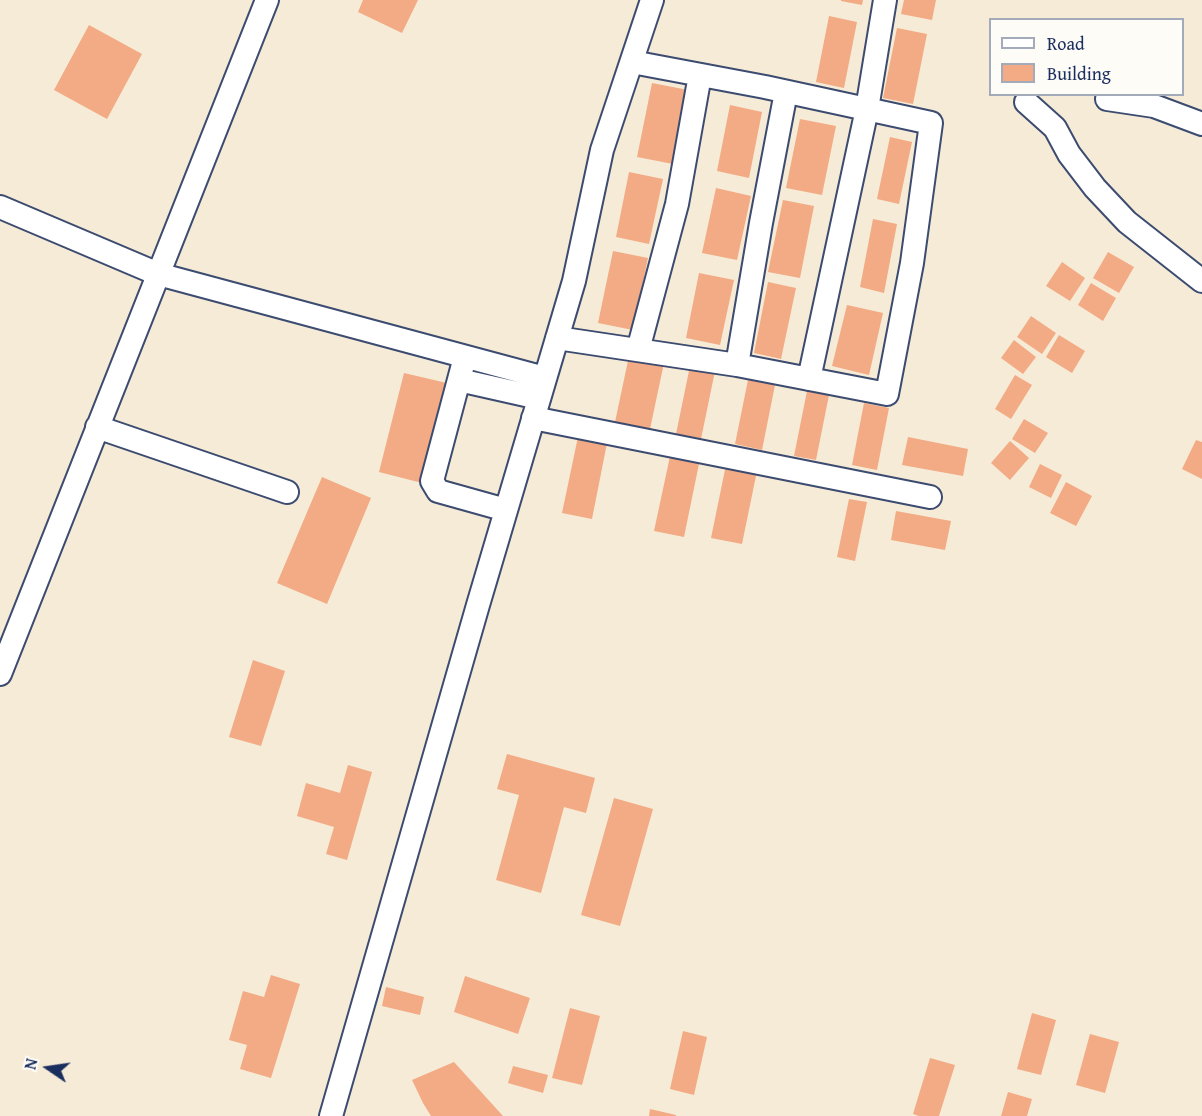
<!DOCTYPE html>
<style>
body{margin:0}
#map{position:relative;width:1202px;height:1116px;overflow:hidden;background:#f6ebd7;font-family:"Gentium Book Plus",serif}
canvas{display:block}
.legend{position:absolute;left:989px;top:18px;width:195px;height:78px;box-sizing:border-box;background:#fdfcf7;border:2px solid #a3aaba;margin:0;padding:8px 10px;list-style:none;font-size:18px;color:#1b2f5e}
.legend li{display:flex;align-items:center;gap:12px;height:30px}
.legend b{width:30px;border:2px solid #a3aaba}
.north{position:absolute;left:18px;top:1038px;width:60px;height:60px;-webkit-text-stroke:4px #fdfcf7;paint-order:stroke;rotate:283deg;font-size:16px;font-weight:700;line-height:24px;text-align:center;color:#1b2f5e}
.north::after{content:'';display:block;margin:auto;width:21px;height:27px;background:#1b2f5e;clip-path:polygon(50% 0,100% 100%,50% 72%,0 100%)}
</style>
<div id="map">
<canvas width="1202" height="1116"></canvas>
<ul class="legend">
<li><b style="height:8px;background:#fff"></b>Road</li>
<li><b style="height:16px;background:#f2ab84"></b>Building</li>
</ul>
<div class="north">N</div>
</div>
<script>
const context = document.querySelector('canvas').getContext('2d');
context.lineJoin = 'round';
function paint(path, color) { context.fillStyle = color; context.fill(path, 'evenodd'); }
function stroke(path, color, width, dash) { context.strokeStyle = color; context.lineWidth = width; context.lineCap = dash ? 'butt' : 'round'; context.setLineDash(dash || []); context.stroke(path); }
const building = new Path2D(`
 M 363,0 L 418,0 L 402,33 L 358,12 Z
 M 841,0 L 863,0 L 862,5 L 841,1 Z
 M 904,0 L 936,0 L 932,20 L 901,14 Z
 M 829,16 L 857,22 L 844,88 L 816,82 Z
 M 89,25 L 142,54 L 107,119 L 54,90 Z
 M 897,28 L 927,34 L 913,104 L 883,98 Z
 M 652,83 L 688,90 L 673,164 L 637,157 Z
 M 730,105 L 762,112 L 749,178 L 717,171 Z
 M 800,119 L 836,126 L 822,195 L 786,188 Z
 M 890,137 L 912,142 L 899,204 L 877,199 Z
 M 629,172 L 663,179 L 649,244 L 616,237 Z
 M 716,188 L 751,196 L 737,260 L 702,253 Z
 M 783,200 L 814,206 L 800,278 L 768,272 Z
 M 873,219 L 897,224 L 884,293 L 860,287 Z
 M 613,251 L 648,258 L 633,330 L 598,323 Z
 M 1108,252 L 1134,267 L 1119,293 L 1093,278 Z
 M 1062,262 L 1085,278 L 1070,301 L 1046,286 Z
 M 699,273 L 734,280 L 720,345 L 686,338 Z
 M 768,282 L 796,288 L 781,359 L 754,353 Z
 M 1091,283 L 1116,298 L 1103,321 L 1078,305 Z
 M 847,305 L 883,313 L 869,375 L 832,366 Z
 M 1031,316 L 1056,333 L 1042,354 L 1017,337 Z
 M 1059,335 L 1085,351 L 1072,373 L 1046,357 Z
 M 1014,340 L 1036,357 L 1023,374 L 1001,358 Z
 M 629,356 L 664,363 L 650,429 L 615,422 Z
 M 690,366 L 715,371 L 701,439 L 676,434 Z
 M 404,373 L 451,384 L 426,484 L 379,472 Z
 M 1015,375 L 1032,385 L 1011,419 L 995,409 Z
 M 748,380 L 775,385 L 762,450 L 735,444 Z
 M 807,391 L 829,395 L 816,460 L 794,456 Z
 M 864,403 L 889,408 L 877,470 L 852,465 Z
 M 1024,419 L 1048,433 L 1035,453 L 1012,439 Z
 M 579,432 L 608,438 L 592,519 L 562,513 Z
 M 908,437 L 968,449 L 963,476 L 902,465 Z
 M 1196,440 L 1202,442 L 1202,479 L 1182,469 Z
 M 1010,441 L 1029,458 L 1010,480 L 991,463 Z
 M 672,447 L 701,454 L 684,537 L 654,531 Z
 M 727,460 L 758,466 L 742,544 L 711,538 Z
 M 1040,464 L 1062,475 L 1051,498 L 1029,487 Z
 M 322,477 L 371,498 L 327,604 L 277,583 Z
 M 1066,482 L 1092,496 L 1076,526 L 1050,513 Z
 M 849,499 L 867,502 L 855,561 L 837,557 Z
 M 896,511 L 951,521 L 945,550 L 891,540 Z
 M 253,660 L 285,671 L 261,746 L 229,737 Z
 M 507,754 L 595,778 L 586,813 L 564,807 L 541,893 L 496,880 L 519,795 L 497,789 Z
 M 348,765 L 372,772 L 347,860 L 326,854 L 334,827 L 297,816 L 306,783 L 340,793 Z
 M 614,798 L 653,809 L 620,926 L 581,915 Z
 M 271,975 L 300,984 L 271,1078 L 240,1069 L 247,1045 L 229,1040 L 243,991 L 264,997 Z
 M 465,976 L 530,998 L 518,1034 L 454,1012 Z
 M 386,987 L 424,997 L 420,1015 L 382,1006 Z
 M 570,1008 L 600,1016 L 582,1085 L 552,1078 Z
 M 1032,1013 L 1056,1020 L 1041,1075 L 1017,1069 Z
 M 683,1031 L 707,1037 L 694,1095 L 670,1089 Z
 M 1090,1034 L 1119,1042 L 1105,1093 L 1076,1085 Z
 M 930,1058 L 955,1065 L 939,1116 L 919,1116 L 913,1114 Z
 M 454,1062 L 503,1116 L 431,1116 L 423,1103 L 412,1080 Z
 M 513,1066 L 548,1075 L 543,1093 L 508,1083 Z
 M 1008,1092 L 1032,1099 L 1027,1116 L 1001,1116 Z
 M 650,1109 L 676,1115 L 676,1116 L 649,1116 Z`);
const minor = new Path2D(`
 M 1107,99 L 1154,106 L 1202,124
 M 1026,102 L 1055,128 L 1069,154 L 1095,188 L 1127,222 L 1202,281
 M 0,207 L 158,274 L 545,378
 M 557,338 L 737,365 L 887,394 L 912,263 L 931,123 L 765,87 L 632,62
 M 638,350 L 677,204 L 700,75
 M 465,357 L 432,481 L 438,491 L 506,510
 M 737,365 L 761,223 L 786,92
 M 809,379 L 867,109 L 885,0
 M 459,380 L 539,398
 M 533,418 L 930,497
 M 97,427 L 287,492
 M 0,674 L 267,0
 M 331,1116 L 478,605 L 574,281 L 602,150 L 652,0`);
paint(building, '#f2ab84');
stroke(minor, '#3c4b70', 26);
stroke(minor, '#fff', 22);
</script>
